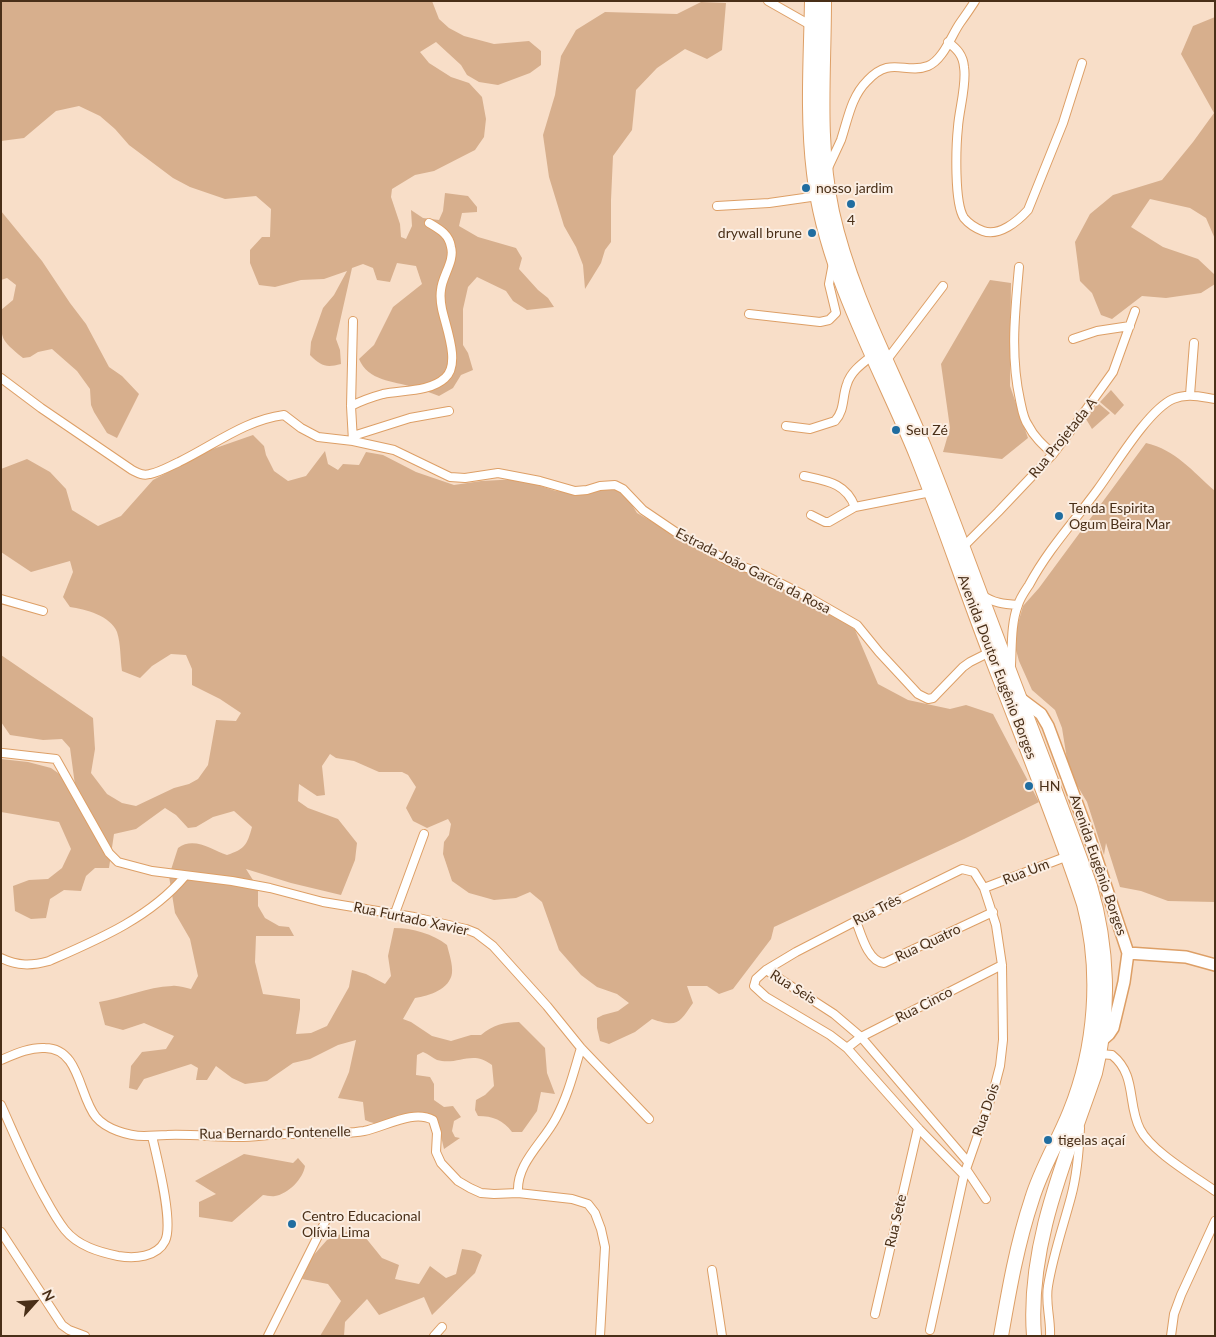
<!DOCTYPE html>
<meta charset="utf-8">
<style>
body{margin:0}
#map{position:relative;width:1216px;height:1337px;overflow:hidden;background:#f8dec8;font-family:Lato,sans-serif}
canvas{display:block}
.frame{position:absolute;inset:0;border:2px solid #492f18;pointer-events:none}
.north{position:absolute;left:10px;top:1277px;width:50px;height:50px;-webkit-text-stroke:4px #fbeee3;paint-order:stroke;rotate:64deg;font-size:14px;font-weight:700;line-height:20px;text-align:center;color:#492f18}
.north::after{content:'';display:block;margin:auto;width:18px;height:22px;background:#492f18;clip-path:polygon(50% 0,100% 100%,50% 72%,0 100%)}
</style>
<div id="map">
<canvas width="1216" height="1337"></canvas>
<div class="frame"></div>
<div class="north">N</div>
</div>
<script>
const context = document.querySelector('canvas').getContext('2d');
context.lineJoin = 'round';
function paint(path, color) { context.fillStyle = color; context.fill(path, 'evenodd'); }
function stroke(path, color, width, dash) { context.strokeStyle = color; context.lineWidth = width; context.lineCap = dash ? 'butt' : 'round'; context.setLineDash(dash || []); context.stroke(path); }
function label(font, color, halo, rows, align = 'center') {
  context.font = font + ' Lato,sans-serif'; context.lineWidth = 4; context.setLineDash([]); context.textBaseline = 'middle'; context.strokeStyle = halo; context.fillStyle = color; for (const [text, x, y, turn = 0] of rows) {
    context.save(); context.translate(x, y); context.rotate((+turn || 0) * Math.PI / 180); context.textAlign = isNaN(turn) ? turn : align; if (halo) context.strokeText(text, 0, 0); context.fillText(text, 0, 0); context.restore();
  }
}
const green = new Path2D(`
 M 1,1 L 432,1 L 439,19 L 449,28 L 464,36 L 494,44 L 529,41 L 541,51 L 541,65 L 530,73 L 498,85 L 479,82 L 467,75 L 461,65 L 436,42 L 420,52 L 429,63 L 451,77 L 469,83 L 482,97 L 486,119 L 484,137 L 475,150 L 434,171 L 415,175 L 392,189 L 391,197 L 400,224 L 401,237 L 406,239 L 412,226 L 411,210 L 423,218 L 439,220 L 443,211 L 445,193 L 468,196 L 477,207 L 477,212 L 462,213 L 459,226 L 478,237 L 516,248 L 522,258 L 519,269 L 538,290 L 548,298 L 554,307 L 527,310 L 513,301 L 506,291 L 477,277 L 468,287 L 463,309 L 463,345 L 468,353 L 473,370 L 461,375 L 453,388 L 439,396 C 430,393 422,389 413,387 C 393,381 368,381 359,359 L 374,345 L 393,307 L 422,284 L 416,266 L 397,263 L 390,282 L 377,280 L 373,268 L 363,264 L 352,268 L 336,339 L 340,350 L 341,364 C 326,368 321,366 310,355 L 311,342 L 323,308 L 334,295 L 347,271 L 324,279 L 301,280 L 275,287 L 259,285 L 250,263 L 250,250 L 262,237 L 270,237 L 271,209 L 256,196 L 225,199 L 190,187 L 173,178 L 129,145 L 115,129 L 100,116 L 79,106 L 56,111 L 24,138 L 1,141 Z
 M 701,2 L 726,3 L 722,50 L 707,59 L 685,49 L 657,68 L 636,90 L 632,130 L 613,156 L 611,200 L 611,242 L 605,250 L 601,263 L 585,289 L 583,265 L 576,247 L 564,226 L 549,177 L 543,135 L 555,95 L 561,56 L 576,30 L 605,12 L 677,14 Z
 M 1215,17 L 1215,239 L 1206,218 L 1190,208 L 1150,199 L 1131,227 L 1163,247 L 1198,259 L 1215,275 L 1215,284 L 1201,293 L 1166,298 L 1142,296 L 1112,319 L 1101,315 L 1092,293 L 1080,281 L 1075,242 L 1090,214 L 1113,195 L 1162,180 L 1193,142 L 1214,113 L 1181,54 L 1193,26 Z
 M 1,211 L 42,261 L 70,303 L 86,324 L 109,367 L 122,376 L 139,394 L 117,438 L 107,433 L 94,412 L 91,405 L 90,389 L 77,371 L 52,349 L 38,352 L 30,357 L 23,358 C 0,339 1,340 1,310 L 13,300 L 16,285 L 7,278 L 1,280 Z
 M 990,280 L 1011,283 L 1010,386 L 1028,438 L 1002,459 L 943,452 L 950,428 L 941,364 Z
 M 1111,390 L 1124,405 L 1115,415 L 1100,402 Z
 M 1098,403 L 1110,413 L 1092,429 L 1086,419 Z
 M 253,435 L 264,446 L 266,455 L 274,471 L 288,481 L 306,476 L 325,451 L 328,464 L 338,470 L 343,464 L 359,465 L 366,452 L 383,455 L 416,472 L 454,485 L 481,481 L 519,479 L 556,491 L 591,493 L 608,486 L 626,495 L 637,513 L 700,549 L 735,568 L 794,593 L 803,599 L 846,622 L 855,630 L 878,684 L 908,700 L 950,709 L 966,705 L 993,714 L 1039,802 L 964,839 L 774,927 L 771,939 L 733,989 L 719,994 L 707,986 L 687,986 L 693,1003 C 679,1023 678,1028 652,1019 L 635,1032 L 609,1044 L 600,1041 L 597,1028 L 597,1018 L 603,1015 L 618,1011 L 629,1003 L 617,994 L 597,987 L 581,975 L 559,950 L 542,902 L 530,892 L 516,898 L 494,900 L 469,893 L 452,881 L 443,854 L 444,842 L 449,835 L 451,824 L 448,819 L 427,828 L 413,821 L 406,808 L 416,787 L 408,775 L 402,772 L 379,772 L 354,761 L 336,758 L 330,754 L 322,766 L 325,795 L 317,796 L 299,784 L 298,801 L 308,808 L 338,819 L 357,843 L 355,860 L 341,895 L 291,883 L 246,869 L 258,888 L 258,906 L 265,918 L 279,926 L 289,927 L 294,936 L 256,936 L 255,962 L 263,994 L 300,999 L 300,1009 L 296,1034 L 311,1033 L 327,1026 L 349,987 L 352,970 L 366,974 L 385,984 L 391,976 L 388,956 L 394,928 C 413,928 433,934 447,945 C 449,953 453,965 452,973 C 450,989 429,996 415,998 L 403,1019 L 411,1022 L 432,1036 L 451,1041 L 471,1035 L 481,1035 C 493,1025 504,1022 519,1022 L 545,1048 L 547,1073 L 555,1094 L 541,1092 L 537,1111 L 522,1132 L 512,1132 C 503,1120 493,1116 478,1116 L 475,1110 L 476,1100 L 485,1095 L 494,1086 L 492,1065 C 472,1049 458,1066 437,1060 C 433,1058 428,1054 423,1052 L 417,1055 L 416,1075 L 430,1077 L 434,1084 L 434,1100 L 444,1107 L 453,1106 L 461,1117 L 454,1121 L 452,1131 L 455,1137 L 460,1138 L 444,1149 L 440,1132 L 423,1116 C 403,1121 385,1129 365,1120 L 363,1102 L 338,1098 L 349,1072 L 356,1040 L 338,1045 L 310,1059 L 293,1063 L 267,1081 L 245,1084 L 232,1078 L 216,1066 L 207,1080 L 196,1080 L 198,1068 L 191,1064 L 144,1079 L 137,1090 L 129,1088 L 131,1066 L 142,1052 L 166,1049 L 174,1036 L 144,1023 L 123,1030 L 105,1025 L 99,1002 C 123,998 147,987 172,986 C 178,985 185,988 191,989 L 198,976 L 190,939 L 175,913 L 169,876 L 178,848 C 194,836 212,850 227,855 C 245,849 247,845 252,827 L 234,811 L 213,817 L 196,827 L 188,828 L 176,815 L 165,808 L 136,829 L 114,834 L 109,868 L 95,868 L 86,876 L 81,891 L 64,890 L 50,899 L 46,918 L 31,919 L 15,911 L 13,886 L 29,880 L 48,879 L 62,868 L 71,849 L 59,822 L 1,812 L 1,759 L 28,762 L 51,768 L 75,785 L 70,748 L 62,739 L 43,740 L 10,735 L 1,722 L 1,655 L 93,718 L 95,749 L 91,773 L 107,794 L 122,803 L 136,806 L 174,788 L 189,784 L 198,779 L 208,765 L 216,720 L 236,721 L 241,713 L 220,699 L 192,685 L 192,669 L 186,655 L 171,654 L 152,666 L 140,678 L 122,671 C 120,659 121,644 117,632 C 111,616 85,609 70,607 L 63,597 L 73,572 L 70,561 L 31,572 L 1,552 L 1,469 L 27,459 L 50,472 L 66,489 L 72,510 L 98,526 L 121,516 L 153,480 L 210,450 Z
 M 1146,443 C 1176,450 1192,471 1215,491 L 1215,902 L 1168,901 L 1141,891 L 1120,887 L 1106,843 L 1104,855 L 1087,802 L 1069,772 L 1062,728 L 1055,710 L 1032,690 L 1019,661 L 1016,650 L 1017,627 L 1023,606 L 1039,588 Z
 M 244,1154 L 293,1163 L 298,1158 L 305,1166 C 303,1179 288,1194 275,1196 C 271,1197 266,1195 263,1195 L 232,1222 L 199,1217 L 199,1202 L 216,1194 L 195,1181 Z
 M 348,1231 L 361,1232 L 382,1258 L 399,1265 L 395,1279 L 419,1284 L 430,1266 L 446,1278 L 456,1274 L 462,1249 L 475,1251 L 482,1255 L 475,1273 L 432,1315 L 424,1297 L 379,1315 L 367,1299 L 345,1322 L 344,1336 L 320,1336 L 341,1301 L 328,1284 L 302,1279 L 312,1257 L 327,1240 Z`);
const street = new Path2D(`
 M 768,1 L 812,26
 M 948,42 C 957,49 963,55 964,67 C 967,84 959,110 958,127 C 956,146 954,203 964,218 C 969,224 975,228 983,231 C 999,237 1018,221 1028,210 L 1063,123 L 1082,63
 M 828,168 C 832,159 837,149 841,140 C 848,119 851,97 867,81 C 891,55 905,75 928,66 C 943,60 951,36 960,23 C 965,16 970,9 975,1
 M 717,206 L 769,203 L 818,196
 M 1019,267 C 1015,312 1010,355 1020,400 C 1022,409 1023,418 1028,425 C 1034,437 1043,445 1053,454
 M 749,314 L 820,322 L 829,320 L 836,313 L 829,284 L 833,263
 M 1073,339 L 1097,331 L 1130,326
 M 886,361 L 943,286
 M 1,378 L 41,408 L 132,470 C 138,473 143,476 150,474 C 160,472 170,466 179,462 C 214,445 245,420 284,415 L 301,428 L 318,437 L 353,441 L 394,450 L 450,477 L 465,478 L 498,473 L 540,481 L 575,491 L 587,490 L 600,486 L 615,485 L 623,489 L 643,510 L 677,533 L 734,564 L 756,571 L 808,597 L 857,625 L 879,652 L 918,694 L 928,699 L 933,698 L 963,667 L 970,662 L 990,652
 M 1190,395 L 1194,343
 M 351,406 C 361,401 372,397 383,394 C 402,390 430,392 445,378 C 461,364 446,328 442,309 C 441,304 440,296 441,290 C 442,276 455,261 451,247 C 449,234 439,229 429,223
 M 786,426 L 810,429 L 835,421 C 845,410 842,397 847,384 C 851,371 863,363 873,355
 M 353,436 L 410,418 L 449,411
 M 353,441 L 351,406 L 353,321
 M 804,476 C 827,481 846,483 855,507
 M 811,515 L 825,522 L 829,522 L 855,507 L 931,492
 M 963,547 L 998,512 L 1053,454 L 1075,425 L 1113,372 L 1135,311
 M 982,595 C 993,603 1004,604 1018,605
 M 1,599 L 43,611
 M 1011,665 C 1012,646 1011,623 1018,605 C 1020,598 1025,591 1029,585 C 1049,548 1074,522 1098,489 C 1115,466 1148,410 1173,399 C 1187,393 1201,397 1215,399
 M 3,753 L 56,759 L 109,853 L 118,862 L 152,871 L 232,881 L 270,888 L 323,902 L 414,917 L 466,929 L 476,933 L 493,946 L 547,1006 L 581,1048 L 649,1119
 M 984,888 L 1068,856
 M 395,913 L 424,834
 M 856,921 C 861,934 868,962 884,963 L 993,912
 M 1,958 C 18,966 31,966 49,961 C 97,940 150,918 185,876
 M 766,970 L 834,1014 L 861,1037 L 968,1162
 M 847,1048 L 861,1037 L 1002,965
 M 1100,1054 L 1112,1055 C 1137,1075 1127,1104 1140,1129 C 1151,1151 1194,1176 1215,1191
 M 1,1060 C 15,1054 30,1047 45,1048 C 80,1048 79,1097 96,1117 C 106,1129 128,1136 144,1136 C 152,1136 159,1135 167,1135 C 191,1134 215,1137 239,1137 C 255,1137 272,1134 288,1134 C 313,1133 339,1135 364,1131 C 385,1127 413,1109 433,1120 L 437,1133 L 436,1152 L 441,1163 L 458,1181 L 470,1188 L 481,1193 L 494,1194 L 518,1193 L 572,1199 L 588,1204 L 595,1213 L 601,1229 L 605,1247 L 600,1336
 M 1,1105 C 15,1136 28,1168 45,1198 C 51,1209 57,1220 65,1230 C 78,1246 99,1252 118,1256 C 135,1259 157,1257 165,1241 C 174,1223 157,1158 152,1136
 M 966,1169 L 986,1199
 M 518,1193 C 516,1163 543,1143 556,1118 C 568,1096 574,1071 581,1048
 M 1,1232 L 62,1325 L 69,1330 L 85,1336
 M 712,1270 L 722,1336
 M 875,1314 L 918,1128
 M 930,1330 L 964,1175 L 994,1089 L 1000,1066 L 1003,1040 L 1002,965 L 996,925 L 984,888 L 974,872 L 962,869 L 856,921 L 796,952 L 766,970 L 756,979 L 754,986 L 766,997 L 830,1035 L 847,1048 L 918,1128 L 964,1175
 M 268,1336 L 325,1222
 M 434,1336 L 442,1327
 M 1050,1336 C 1051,1319 1045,1303 1048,1286 C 1053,1255 1063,1227 1071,1197 C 1077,1175 1079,1151 1080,1128
 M 1171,1336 L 1174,1314 L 1181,1295 L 1215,1221`);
const secondary = new Path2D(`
 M 1021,699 L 1041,714 L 1048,726 L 1089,836 L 1128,953 L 1124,982 L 1113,1028 L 1109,1034 L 1101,1041
 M 1128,953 L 1186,957 L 1215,965`);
const highway = new Path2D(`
 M 812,1 C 811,58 807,117 814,173 C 825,272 880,365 917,456 C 943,521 965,588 990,653 C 1022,737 1056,819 1084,904 C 1102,972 1096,1048 1070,1112 C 1058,1142 1041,1169 1032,1199 C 1017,1244 1009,1290 1001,1336
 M 824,1 C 824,72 817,142 832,212 C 850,294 892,369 924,447 C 949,509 972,573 996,636 C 1027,719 1060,802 1090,886 C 1108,947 1110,1012 1095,1073 C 1066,1158 1027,1245 1034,1336`);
const markers = [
 [806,188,5,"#206da0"],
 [851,204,5,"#206da0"],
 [812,233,5,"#206da0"],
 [896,430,5,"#206da0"],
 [1059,516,5,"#206da0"],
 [1029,786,5,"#206da0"],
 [1048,1140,5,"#206da0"],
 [292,1224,5,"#206da0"]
];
const poiNames = [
 ["nosso jardim",816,188],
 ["4",851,220,"center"],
 ["drywall brune",802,233,"right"],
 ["Seu Zé",906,430],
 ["Tenda Espirita",1069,508],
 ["Ogum Beira Mar",1069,524],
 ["HN",1039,786],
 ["tigelas açaí",1058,1140],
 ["Centro Educacional",302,1216],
 ["Olívia Lima",302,1232]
];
const streetNames = [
 ["Rua Projetada A",1063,438,-51],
 ["Estrada João García da Rosa",753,571,27],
 ["Avenida Doutor Eugênio Borges",997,667,69],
 ["Avenida Eugênio Borges",1098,865,71],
 ["Rua Um",1026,872,-21],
 ["Rua Três",877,910,-27],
 ["Rua Furtado Xavier",411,919,12],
 ["Rua Quatro",928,943,-25],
 ["Rua Seis",793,987,32],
 ["Rua Cinco",924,1005,-27],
 ["Rua Dois",986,1110,-71],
 ["Rua Bernardo Fontenelle",275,1133,-1],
 ["Rua Sete",896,1221,-77]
];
paint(green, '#d7af8d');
stroke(street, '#dd9f66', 10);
stroke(secondary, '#dd9f66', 14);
stroke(highway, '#dd9f66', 16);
stroke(street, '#fff', 8);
stroke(secondary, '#fff', 11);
stroke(highway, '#fff', 14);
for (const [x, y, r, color] of markers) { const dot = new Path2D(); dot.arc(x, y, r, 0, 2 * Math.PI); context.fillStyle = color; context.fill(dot); stroke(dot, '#fbeee3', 2); }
label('14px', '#492f18', '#fbeee3', poiNames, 'left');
label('14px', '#492f18', '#fbeee3', streetNames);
</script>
